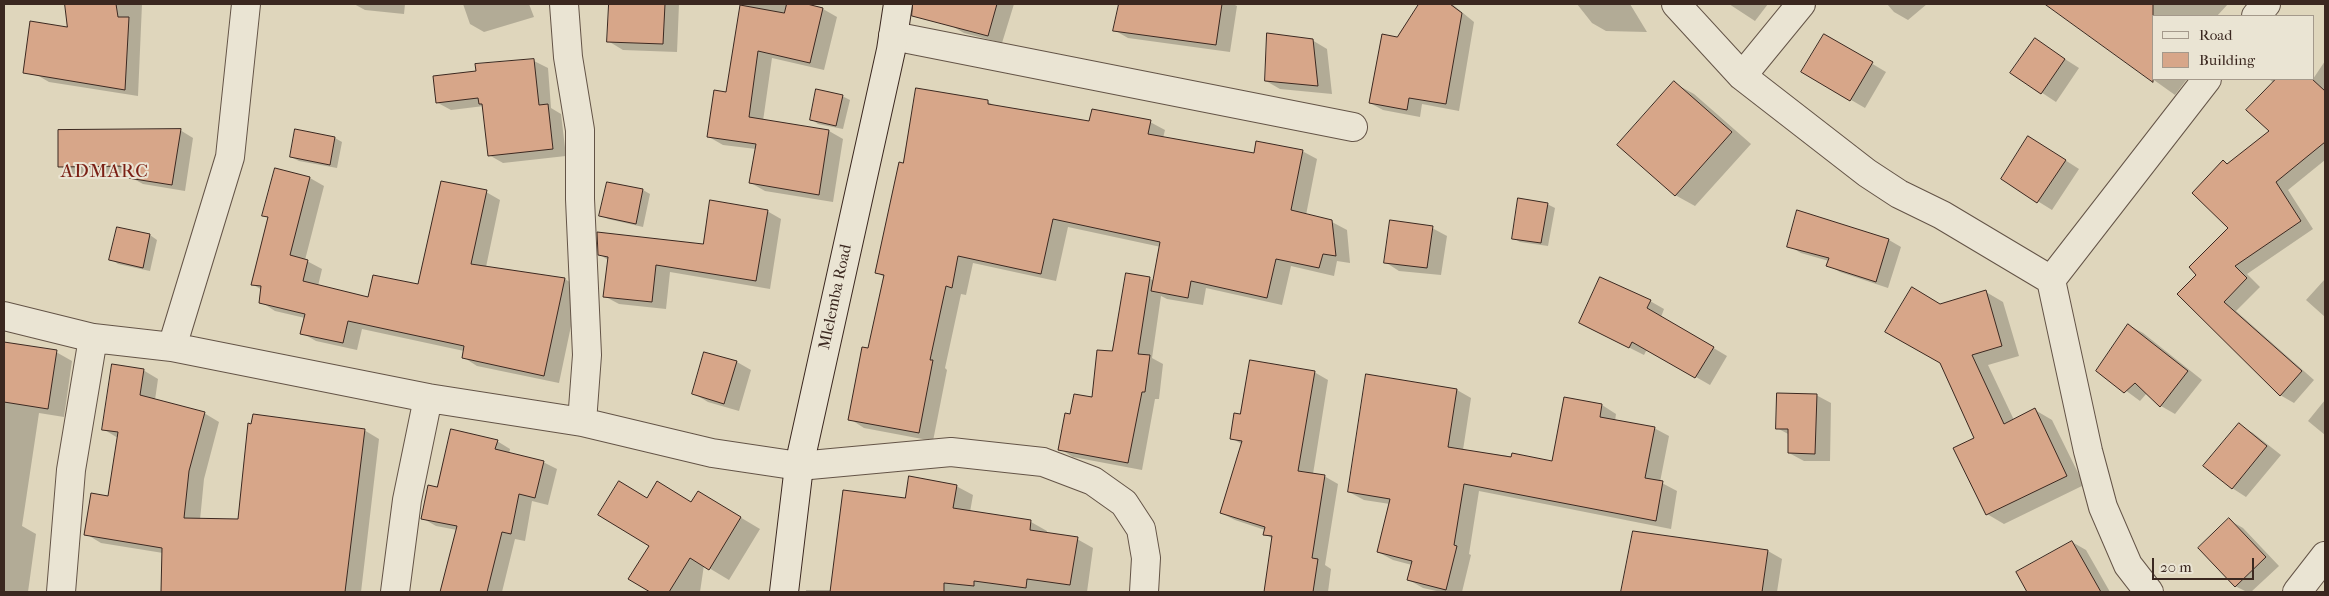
<!DOCTYPE html>
<style>
body{margin:0}
#map{position:relative;width:2329px;height:596px;overflow:hidden;background:#dfd6bc;font-family:"IM FELL French Canon",serif}
canvas{display:block}
.frame{position:absolute;inset:0;border:5px solid #3b2820;pointer-events:none}
.legend{position:absolute;left:2152px;top:15px;width:162px;height:65px;box-sizing:border-box;background:#eae4d3;border:1px solid #a4998b;margin:0;padding:6px 9px;list-style:none;font-size:15px;color:#3b2820}
.legend li{display:flex;align-items:center;gap:10px;height:25px}
.legend b{width:25px;border:1px solid #a4998b}
.scale{position:absolute;left:2152px;top:558px;width:102px;height:22px;box-sizing:border-box;border:2px solid #3b2820;border-top:0;padding-left:6px;font-size:15px;line-height:18px;white-space:nowrap;color:#3b2820;-webkit-text-stroke:4px #eae4d3;paint-order:stroke}
</style>
<div id="map">
<canvas width="2329" height="596"></canvas>
<div class="frame"></div>
<ul class="legend">
<li><b style="height:6px;background:#eae4d3"></b>Road</li>
<li><b style="height:14px;background:#d7a689"></b>Building</li>
</ul>
<div class="scale">20 m</div>
</div>
<script>
const context = document.querySelector('canvas').getContext('2d');
context.lineJoin = 'round';
function paint(path, color) { context.fillStyle = color; context.fill(path, 'evenodd'); }
function stroke(path, color, width, dash) { context.strokeStyle = color; context.lineWidth = width; context.lineCap = dash ? 'butt' : 'round'; context.setLineDash(dash || []); context.stroke(path); }
function label(font, color, halo, rows, align = 'center') {
  context.font = font + ' "IM FELL French Canon",serif'; context.lineWidth = 4; context.setLineDash([]); context.textBaseline = 'middle'; context.strokeStyle = halo; context.fillStyle = color; for (const [text, x, y, turn = 0] of rows) {
    context.save(); context.translate(x, y); context.rotate((+turn || 0) * Math.PI / 180); context.textAlign = isNaN(turn) ? turn : align; if (halo) context.strokeText(text, 0, 0); context.fillText(text, 0, 0); context.restore();
  }
}
const shadow = new Path2D(`
 M 66,4 L 142,4 L 138,96 L 49,82 L 37,75 L 69,28 Z
 M 354,4 L 405,4 L 404,14 L 365,10 Z
 M 463,4 L 529,4 L 534,17 L 484,32 L 470,24 Z
 M 610,4 L 679,4 L 677,52 L 623,50 L 608,41 Z
 M 742,4 L 802,4 L 823,9 L 837,17 L 824,70 L 772,58 L 763,121 L 829,131 L 843,139 L 833,202 L 765,191 L 751,183 L 756,149 L 723,145 L 709,137 L 727,94 Z
 M 955,4 L 1014,4 L 1002,43 L 964,33 L 950,25 Z
 M 1120,4 L 1233,4 L 1237,6 L 1230,52 L 1128,38 L 1114,30 Z
 M 1421,4 L 1452,4 L 1474,22 L 1459,111 L 1422,104 L 1420,117 L 1383,110 L 1370,103 L 1397,38 Z
 M 1577,4 L 1630,4 L 1647,32 L 1606,31 L 1592,23 Z
 M 1729,4 L 1768,4 L 1755,21 Z
 M 1887,4 L 1927,4 L 1908,20 L 1894,12 Z
 M 2087,4 L 2228,4 L 2217,16 L 2153,16 L 2153,79 L 2187,79 L 2175,95 L 2074,23 Z
 M 1824,35 L 1886,72 L 1865,108 L 1803,72 Z
 M 1312,40 L 1327,49 L 1332,94 L 1280,89 L 1266,81 Z
 M 2035,40 L 2079,68 L 2056,102 L 2012,73 Z
 M 534,61 L 548,68 L 551,108 L 561,114 L 566,156 L 503,163 L 489,155 L 484,106 L 451,110 L 438,103 L 477,72 Z
 M 2325,61 L 2325,160 L 2288,190 L 2313,229 L 2247,274 L 2260,287 L 2236,311 L 2314,380 L 2294,403 L 2280,395 L 2198,275 L 2230,228 L 2224,162 L 2228,164 L 2271,131 L 2274,83 L 2269,79 L 2313,79 Z
 M 1674,83 L 1694,94 L 1751,144 L 1695,206 L 1675,195 Z
 M 842,96 L 850,100 L 843,129 L 818,124 L 811,119 Z
 M 988,102 L 997,107 L 1090,122 L 1150,122 L 1165,130 L 1163,138 L 1255,154 L 1302,151 L 1317,159 L 1306,215 L 1332,222 L 1347,230 L 1350,263 L 1337,261 L 1334,276 L 1291,266 L 1282,305 L 1206,288 L 1203,305 L 1167,299 L 1161,296 L 1152,358 L 1163,364 L 1159,399 L 1155,399 L 1142,470 L 1073,457 L 1060,449 L 1071,415 L 1093,398 L 1149,278 L 1154,281 L 1161,247 L 1068,227 L 1056,281 L 973,263 L 966,295 L 961,294 L 945,368 L 947,370 L 933,441 L 864,428 L 850,419 L 869,350 L 884,277 L 876,272 L 904,165 Z
 M 180,130 L 193,138 L 185,191 L 143,184 L 130,177 L 130,173 L 73,174 L 60,166 Z
 M 335,138 L 342,142 L 337,168 L 299,161 L 291,157 Z
 M 2043,146 L 2079,169 L 2052,210 L 2002,179 Z
 M 310,178 L 324,186 L 305,260 L 322,269 L 318,286 L 369,298 L 419,286 L 486,192 L 500,200 L 486,267 L 565,279 L 579,288 L 559,383 L 477,366 L 463,357 L 464,351 L 362,329 L 357,350 L 316,341 L 302,333 L 305,318 L 275,311 L 261,302 L 262,290 L 252,284 L 269,218 L 264,215 Z
 M 608,183 L 643,190 L 650,194 L 643,227 L 608,219 L 601,215 Z
 M 1547,204 L 1555,208 L 1548,246 L 1520,242 L 1513,238 Z
 M 767,211 L 781,219 L 770,289 L 670,272 L 666,309 L 619,304 L 604,296 L 608,260 L 599,254 L 704,245 Z
 M 118,228 L 150,235 L 157,240 L 150,271 L 118,264 L 111,259 Z
 M 1432,228 L 1447,236 L 1441,275 L 1399,271 L 1385,262 Z
 M 1889,240 L 1901,247 L 1888,288 L 1840,272 L 1828,265 L 1829,261 L 1801,253 L 1789,246 Z
 M 2325,279 L 2325,317 L 2306,300 Z
 M 1986,292 L 2003,302 L 2019,356 L 1988,365 L 2014,420 L 2035,410 L 2052,420 L 2084,485 L 2004,524 L 1987,514 L 1976,438 L 1940,305 Z
 M 1650,301 L 1664,309 L 1661,317 L 1727,356 L 1710,385 L 1647,349 L 1644,355 L 1580,323 Z
 M 2128,325 L 2143,333 L 2202,380 L 2175,414 L 2161,406 L 2147,393 L 2140,401 L 2098,370 Z
 M 4,343 L 56,352 L 72,361 L 64,417 L 39,413 L 22,526 L 36,534 L 28,592 L 4,592 Z
 M 737,362 L 751,370 L 739,411 L 708,402 L 693,393 Z
 M 143,370 L 158,379 L 155,400 L 204,413 L 219,422 L 204,479 L 200,520 L 239,520 L 364,430 L 379,439 L 361,592 L 162,592 L 163,553 L 101,543 L 86,534 L 109,497 L 118,438 L 103,429 Z
 M 1314,372 L 1328,380 L 1313,474 L 1324,476 L 1338,484 L 1325,565 L 1331,569 L 1328,592 L 1265,592 L 1273,539 L 1265,534 L 1265,530 L 1235,520 L 1221,513 L 1243,445 L 1232,438 L 1241,415 Z
 M 1367,376 L 1457,390 L 1471,398 L 1463,450 L 1553,462 L 1602,405 L 1616,414 L 1615,421 L 1654,428 L 1669,436 L 1660,482 L 1677,491 L 1671,529 L 1479,491 L 1469,554 L 1471,555 L 1462,592 L 1441,592 L 1423,588 L 1409,580 L 1412,565 L 1393,560 L 1378,552 L 1390,504 L 1364,500 L 1349,492 Z
 M 1816,395 L 1831,403 L 1830,461 L 1804,461 L 1789,453 L 1790,435 L 1777,428 Z
 M 2325,400 L 2325,435 L 2308,421 Z
 M 2239,425 L 2253,433 L 2281,455 L 2246,497 L 2232,488 Z
 M 497,441 L 510,449 L 509,454 L 543,462 L 557,469 L 548,505 L 532,501 L 525,541 L 515,539 L 502,592 L 442,592 L 457,530 L 436,526 L 422,518 L 438,488 Z
 M 956,486 L 973,495 L 970,512 L 1031,522 L 1047,531 L 1047,534 L 1077,539 L 1093,548 L 1087,592 L 806,592 L 806,590 L 832,590 L 906,499 Z
 M 647,500 L 718,504 L 760,529 L 729,580 L 704,565 L 700,592 L 652,592 L 630,579 L 651,545 Z
 M 2229,520 L 2243,528 L 2279,566 L 2251,592 L 2247,592 L 2235,586 Z
 M 1634,533 L 1768,551 L 1782,559 L 1777,592 L 1622,592 Z
 M 2072,542 L 2086,550 L 2110,592 L 2029,592 L 2017,572 Z`);
const building = new Path2D(`
 M 65,4 L 116,4 L 118,17 L 129,17 L 125,90 L 23,73 L 30,21 L 67,27 Z
 M 609,4 L 665,4 L 663,44 L 607,42 Z
 M 787,4 L 807,4 L 823,8 L 810,63 L 758,51 L 749,117 L 829,130 L 819,195 L 749,183 L 756,144 L 707,137 L 714,90 L 726,92 L 740,5 L 784,13 Z
 M 913,4 L 997,4 L 988,36 L 912,16 Z
 M 1119,4 L 1222,4 L 1216,45 L 1113,31 Z
 M 1419,4 L 1450,4 L 1462,13 L 1446,104 L 1409,98 L 1407,110 L 1369,103 L 1382,34 L 1397,37 Z
 M 2045,4 L 2153,4 L 2153,82 Z
 M 1267,33 L 1313,39 L 1318,86 L 1265,81 Z
 M 1824,34 L 1873,62 L 1850,101 L 1801,72 Z
 M 2035,38 L 2065,59 L 2041,94 L 2010,73 Z
 M 534,59 L 539,105 L 548,104 L 553,149 L 488,156 L 482,104 L 479,104 L 478,98 L 436,103 L 433,76 L 476,71 L 475,64 Z
 M 2276,79 L 2312,79 L 2325,91 L 2325,142 L 2276,182 L 2301,221 L 2235,266 L 2247,278 L 2224,302 L 2302,371 L 2280,396 L 2177,294 L 2196,275 L 2189,267 L 2228,228 L 2192,193 L 2223,160 L 2227,164 L 2269,131 L 2246,110 Z
 M 1674,81 L 1732,132 L 1675,196 L 1617,145 Z
 M 916,88 L 988,100 L 988,104 L 1089,121 L 1092,109 L 1151,120 L 1148,134 L 1254,153 L 1256,141 L 1303,150 L 1291,210 L 1332,220 L 1336,256 L 1323,254 L 1319,268 L 1276,259 L 1267,298 L 1191,281 L 1188,298 L 1151,291 L 1160,242 L 1053,219 L 1041,274 L 958,256 L 952,288 L 946,286 L 930,360 L 933,360 L 919,433 L 848,420 L 862,347 L 868,348 L 884,275 L 875,273 L 899,162 L 903,163 Z
 M 816,89 L 843,95 L 836,126 L 810,120 Z
 M 181,129 L 172,185 L 128,178 L 130,166 L 58,167 L 58,130 Z
 M 295,129 L 335,137 L 330,165 L 290,157 Z
 M 2028,136 L 2066,160 L 2037,203 L 2001,179 Z
 M 275,168 L 310,177 L 290,255 L 308,260 L 303,281 L 368,297 L 373,275 L 418,284 L 441,181 L 487,190 L 471,264 L 565,278 L 544,376 L 462,358 L 464,346 L 348,321 L 343,343 L 300,334 L 305,314 L 259,303 L 261,286 L 251,285 L 268,217 L 262,216 Z
 M 607,182 L 643,189 L 636,224 L 599,216 Z
 M 1518,198 L 1548,203 L 1541,243 L 1512,239 Z
 M 710,200 L 768,210 L 756,281 L 656,265 L 652,302 L 603,297 L 608,257 L 598,255 L 597,232 L 703,244 Z
 M 1797,210 L 1889,239 L 1876,282 L 1826,266 L 1829,258 L 1787,247 Z
 M 1390,220 L 1433,226 L 1427,268 L 1384,263 Z
 M 117,227 L 150,234 L 143,268 L 109,260 Z
 M 1126,273 L 1150,277 L 1138,354 L 1150,355 L 1145,392 L 1142,392 L 1128,463 L 1058,450 L 1065,413 L 1070,414 L 1074,394 L 1092,397 L 1097,350 L 1112,351 Z
 M 1600,277 L 1651,300 L 1647,308 L 1714,347 L 1695,378 L 1632,342 L 1629,348 L 1579,323 Z
 M 1912,287 L 1940,304 L 1986,290 L 2002,346 L 1972,355 L 2004,424 L 2035,408 L 2067,476 L 1986,515 L 1953,448 L 1974,438 L 1940,363 L 1885,332 Z
 M 2128,324 L 2188,371 L 2160,407 L 2135,383 L 2124,393 L 2096,371 Z
 M 4,342 L 57,350 L 48,409 L 4,402 Z
 M 704,352 L 737,361 L 724,404 L 692,394 Z
 M 1250,360 L 1315,371 L 1298,471 L 1325,475 L 1312,558 L 1318,559 L 1313,592 L 1264,592 L 1272,536 L 1263,535 L 1265,527 L 1220,513 L 1242,441 L 1230,439 L 1234,413 L 1240,414 Z
 M 112,364 L 144,369 L 140,395 L 205,412 L 189,471 L 184,518 L 238,519 L 248,423 L 251,424 L 253,414 L 365,429 L 345,592 L 161,592 L 162,548 L 84,535 L 91,493 L 108,496 L 118,432 L 102,430 Z
 M 1366,374 L 1457,389 L 1448,447 L 1511,457 L 1512,453 L 1552,461 L 1564,397 L 1602,404 L 1600,417 L 1655,427 L 1645,478 L 1663,481 L 1656,521 L 1464,484 L 1454,545 L 1457,546 L 1446,590 L 1407,580 L 1412,561 L 1377,552 L 1390,499 L 1348,492 Z
 M 1777,393 L 1817,394 L 1815,454 L 1788,453 L 1788,429 L 1776,429 Z
 M 2239,423 L 2267,446 L 2232,489 L 2203,466 Z
 M 451,429 L 498,440 L 495,449 L 544,461 L 535,498 L 519,494 L 511,534 L 502,532 L 487,592 L 440,592 L 457,526 L 421,519 L 428,485 L 437,487 Z
 M 909,476 L 957,485 L 953,508 L 1031,520 L 1030,530 L 1078,537 L 1070,585 L 1027,579 L 1026,588 L 974,581 L 974,586 L 944,583 L 944,592 L 830,592 L 843,490 L 905,498 Z
 M 619,481 L 647,498 L 657,481 L 691,502 L 698,491 L 741,517 L 709,570 L 690,558 L 669,592 L 650,592 L 628,579 L 649,546 L 598,515 Z
 M 2229,518 L 2266,557 L 2235,587 L 2198,548 Z
 M 1633,531 L 1768,550 L 1762,592 L 1621,592 Z
 M 2072,541 L 2101,592 L 2027,592 L 2016,572 Z`);
const street = new Path2D(`
 M 564,4 L 568,57 L 580,130 L 580,199 L 587,355 L 582,422
 M 1676,4 L 1742,76 L 1867,173 L 1899,194 L 1942,215 L 2051,280 L 2088,451 L 2103,507 L 2128,565 L 2149,592
 M 2256,16 L 2266,4
 M 893,36 L 1353,127
 M 1742,76 L 1801,4
 M 2051,280 L 2207,79
 M 4,316 L 93,338 L 172,347 L 428,398 L 582,422 L 712,453 L 799,466 L 951,452 L 1043,462 L 1093,481 L 1124,503 L 1141,529 L 1146,558 L 1144,592
 M 172,347 L 230,157 L 246,4
 M 61,592 L 71,470 L 93,338
 M 395,592 L 407,500 L 428,398
 M 2297,592 L 2325,556`);
const secondary = new Path2D(`
 M 784,592 L 799,466 L 891,50 L 898,4`);
const streetNames = [
 ["Mlelemba Road",836,297,-78]
];
const quarterNames = [
 ["ADMARC",105,172]
];
paint(shadow, '#0003');
paint(building, '#d7a689');
stroke(building, '#3b2820', 1);
stroke(street, '#645447', 30);
stroke(secondary, '#3b2820', 30);
stroke(street, '#eae4d3', 28);
stroke(secondary, '#eae4d3', 28);
label('16px', '#3b2820', '#eae4d3', streetNames);
context.letterSpacing = '1px';
label('19px', '#7a1f14', '#eae4d3', quarterNames);
context.letterSpacing = '0px';
</script>
